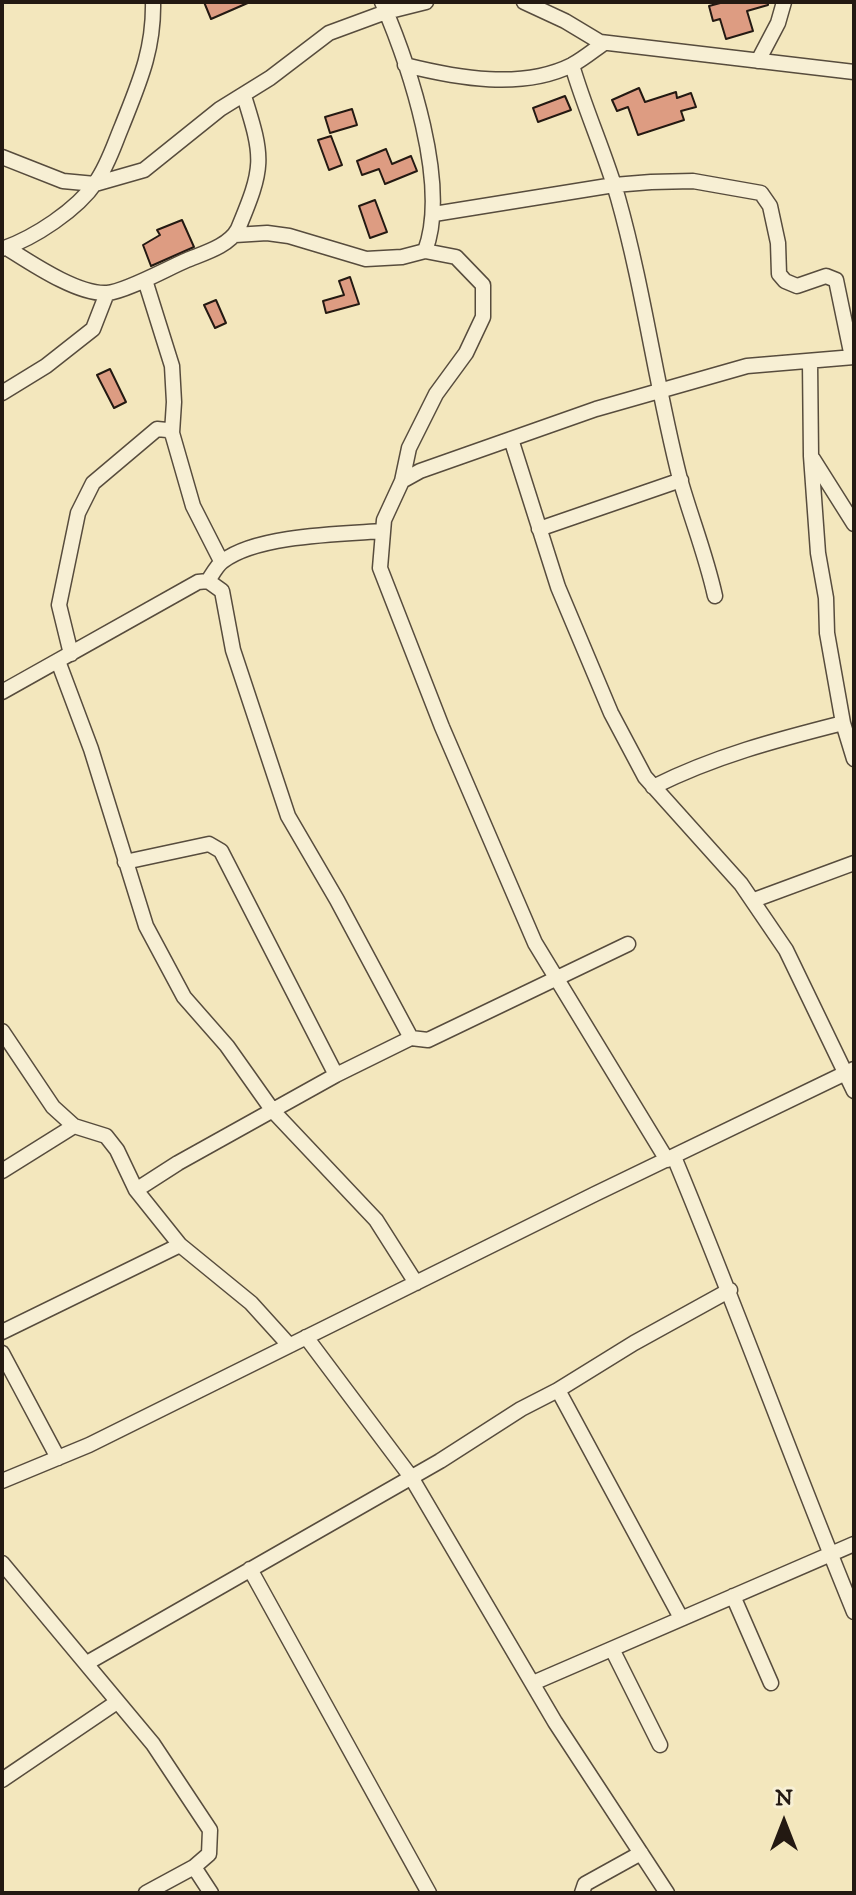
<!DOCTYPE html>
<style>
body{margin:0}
#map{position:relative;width:856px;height:1895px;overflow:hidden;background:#f3e7bd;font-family:"IM FELL DW Pica",serif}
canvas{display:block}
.frame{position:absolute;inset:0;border:4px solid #231912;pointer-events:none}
.north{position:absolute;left:744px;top:1783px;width:80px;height:80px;-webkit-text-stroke:6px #f7efd4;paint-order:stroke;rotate:0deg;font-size:22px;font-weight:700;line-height:32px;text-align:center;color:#231912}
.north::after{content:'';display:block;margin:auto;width:28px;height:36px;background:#231912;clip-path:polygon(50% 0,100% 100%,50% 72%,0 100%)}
</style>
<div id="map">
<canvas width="856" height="1895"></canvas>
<div class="frame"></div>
<div class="north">N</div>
</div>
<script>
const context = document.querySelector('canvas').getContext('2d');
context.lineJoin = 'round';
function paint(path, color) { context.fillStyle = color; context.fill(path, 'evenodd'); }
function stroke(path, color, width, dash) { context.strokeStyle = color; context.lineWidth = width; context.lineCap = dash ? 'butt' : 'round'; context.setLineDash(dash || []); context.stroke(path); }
const building = new Path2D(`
 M 204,2 L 250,2 L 211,19 Z
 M 724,2 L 768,2 L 768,5 L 747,11 L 753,31 L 726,39 L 720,19 L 713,21 L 709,6 Z
 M 639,88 L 645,102 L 676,92 L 677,98 L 691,93 L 696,107 L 681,111 L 684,120 L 638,135 L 628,107 L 617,111 L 612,100 Z
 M 565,96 L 571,110 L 538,122 L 533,108 Z
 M 352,109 L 357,125 L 330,133 L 325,117 Z
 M 331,136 L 342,165 L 329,170 L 318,140 Z
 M 386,149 L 392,164 L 411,156 L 417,171 L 385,184 L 379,169 L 362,175 L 357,161 Z
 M 375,200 L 387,232 L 370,238 L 359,206 Z
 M 182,220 L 194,247 L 151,266 L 143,245 L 160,235 L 157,230 Z
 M 350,277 L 359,304 L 326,313 L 323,301 L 344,295 L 339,281 Z
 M 216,300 L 226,323 L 215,328 L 204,305 Z
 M 110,369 L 126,402 L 114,408 L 97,375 Z`);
const minor = new Path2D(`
 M 382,2 C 409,65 450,185 425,251
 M 524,2 L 565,21 L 600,42 L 854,72
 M 758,61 L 778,23 L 784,2
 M 405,65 C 457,78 522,90 572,65 C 583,59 594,50 604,43
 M 572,65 C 585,110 605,153 618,198 C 644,290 656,386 680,479 C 691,518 706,555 715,596
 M 2,157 L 63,181 L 95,184 L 144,170 L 220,109 L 270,78 L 329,33 L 386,12 L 426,2
 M 434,214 L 614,185 L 651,182 L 693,181 L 761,193 L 770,206 L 778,243 L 779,274 L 785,281 L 797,286 L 826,276 L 836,280 L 852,357
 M 235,235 L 267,233 L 289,236 L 366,259 L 402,257 L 425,251 L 456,257 L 483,285 L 483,317 L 466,353 L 436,394 L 409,448 L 402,481
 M 7,248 C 31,263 78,295 107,293 C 125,292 168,268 187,260 C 204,253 229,246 238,229 C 264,167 264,159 244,96
 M 2,249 C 34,238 77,210 96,182 C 108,165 114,145 122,126 C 139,83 154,50 153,2
 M 145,280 L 172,366 L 174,402 L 172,433 L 193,506 L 221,561
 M 810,362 L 811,456 L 818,553 L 826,598 L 827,633 L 843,723 L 854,759
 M 2,393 L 46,366 L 93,329 L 107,293
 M 511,439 L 558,587 L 611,713 L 645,777 L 741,884 L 786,950 L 854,1091
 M 813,459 L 854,524
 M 539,529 L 681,480
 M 208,581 C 212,575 217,565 223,561 C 257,535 340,534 383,531
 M 71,654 L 59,605 L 78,513 L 93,483 L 157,429 L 167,430 L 172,433
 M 58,661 L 91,749 L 146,926 L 184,997 L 227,1046 L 273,1111 L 376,1220 L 416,1283
 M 2,692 L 198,582 L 208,581 L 222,591 L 233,650 L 288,816 L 337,900 L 411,1038
 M 653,787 C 715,756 776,740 843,723
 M 125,862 L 209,844 L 221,851 L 336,1075
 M 754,900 L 854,863
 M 2,1031 L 53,1107 L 74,1126 L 106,1136 L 117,1150 L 136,1190 L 180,1245 L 251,1303 L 289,1345
 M 674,1157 C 737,1308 792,1461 854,1612
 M 667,1160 L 535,943 L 442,727 L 380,568 L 384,520 L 402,481 L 420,471 L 596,409 L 747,366 L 854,357
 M 2,1171 L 74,1126
 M 136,1190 L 178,1163 L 336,1075 L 411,1038 L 428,1040 L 628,944
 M 2,1332 L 180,1245
 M 306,1337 L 411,1477 L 555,1722 L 667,1893
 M 2,1353 L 58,1458
 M 558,1390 L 634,1343 L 730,1290
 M 2,1481 L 89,1445 L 595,1194 L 854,1069
 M 2,1563 L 153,1744 L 210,1830 L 209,1854 L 194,1867 L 146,1893
 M 250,1569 L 429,1893
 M 733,1596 L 771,1683
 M 612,1649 L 660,1745
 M 87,1663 L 440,1461 L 521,1409 L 558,1390 L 681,1618
 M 533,1683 L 854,1544
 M 2,1780 L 117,1702
 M 194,1867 L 211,1893
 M 582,1893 L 585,1884 L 641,1853`);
paint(building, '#dd9c82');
stroke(building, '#231912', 2);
stroke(minor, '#574c3d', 17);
stroke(minor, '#f7efd4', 14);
</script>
